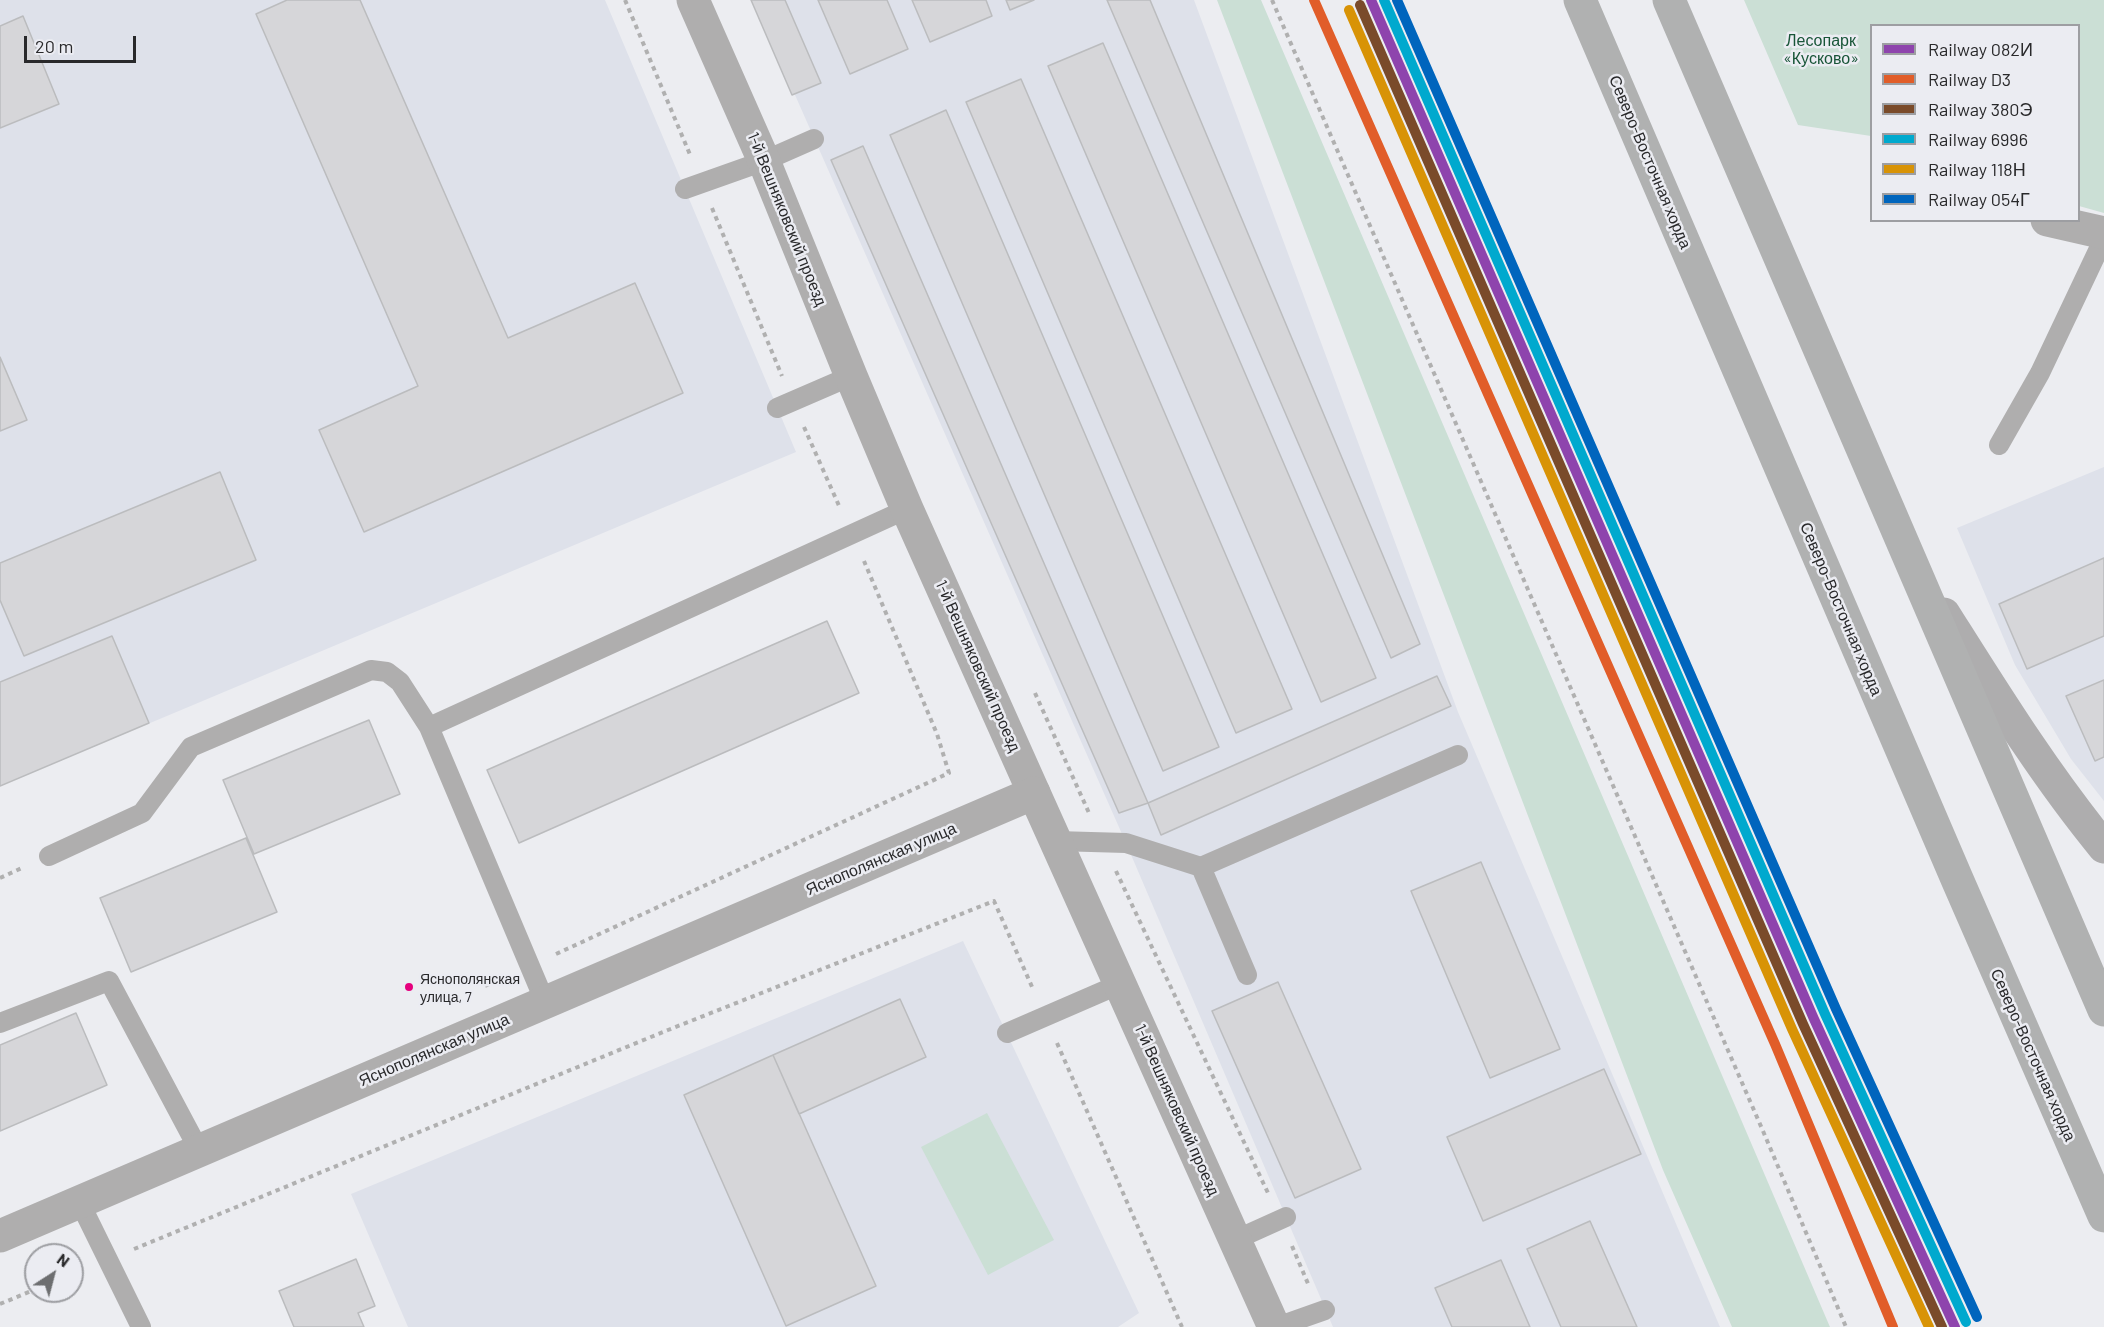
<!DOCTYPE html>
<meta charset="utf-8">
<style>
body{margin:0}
#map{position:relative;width:2104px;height:1327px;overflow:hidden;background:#ecedf1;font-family:Barlow,sans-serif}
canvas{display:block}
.legend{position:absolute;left:1870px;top:24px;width:210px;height:198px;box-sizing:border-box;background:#ebecf2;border:2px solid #9d9ea2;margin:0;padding:8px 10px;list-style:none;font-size:18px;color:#29292b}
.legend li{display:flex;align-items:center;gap:12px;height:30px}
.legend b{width:30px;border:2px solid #9d9ea2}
.north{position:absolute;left:24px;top:1243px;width:60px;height:60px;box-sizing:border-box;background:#ebecf2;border:2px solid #9d9ea2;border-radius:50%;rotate:36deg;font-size:16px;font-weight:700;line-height:24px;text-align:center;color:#29292b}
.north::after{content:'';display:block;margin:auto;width:21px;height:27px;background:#6d6e70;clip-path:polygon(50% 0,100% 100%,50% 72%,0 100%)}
.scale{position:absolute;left:24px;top:36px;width:112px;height:27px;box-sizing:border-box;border:3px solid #29292b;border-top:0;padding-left:8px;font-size:18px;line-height:21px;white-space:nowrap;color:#29292b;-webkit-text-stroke:4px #ebecf2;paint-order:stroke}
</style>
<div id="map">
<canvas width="2104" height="1327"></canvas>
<ul class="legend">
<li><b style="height:8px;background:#8e44ad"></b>Railway 082И</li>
<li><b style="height:8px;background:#e15d29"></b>Railway D3</li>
<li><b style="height:8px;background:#7a4b2a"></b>Railway 380Э</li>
<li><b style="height:8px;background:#00a9ce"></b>Railway 6996</li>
<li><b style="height:8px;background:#d89306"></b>Railway 118Н</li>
<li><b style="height:8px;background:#0065bd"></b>Railway 054Г</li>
</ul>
<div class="north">N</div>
<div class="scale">20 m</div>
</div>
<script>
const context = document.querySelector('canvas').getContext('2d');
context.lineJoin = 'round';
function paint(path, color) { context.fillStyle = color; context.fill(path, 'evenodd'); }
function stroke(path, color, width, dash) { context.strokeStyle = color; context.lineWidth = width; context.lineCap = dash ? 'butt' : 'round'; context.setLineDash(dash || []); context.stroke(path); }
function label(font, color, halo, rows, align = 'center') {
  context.font = font + ' Barlow,sans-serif'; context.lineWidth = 5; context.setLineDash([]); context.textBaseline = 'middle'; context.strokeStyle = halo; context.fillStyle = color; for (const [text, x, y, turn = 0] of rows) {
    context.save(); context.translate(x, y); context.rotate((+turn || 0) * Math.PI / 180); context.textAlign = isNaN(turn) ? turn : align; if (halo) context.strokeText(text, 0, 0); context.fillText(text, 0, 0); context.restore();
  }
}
const built = new Path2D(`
 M 0,0 L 605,0 L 796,452 L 0,786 Z
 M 753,0 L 1194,0 L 1458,712 L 1720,1327 L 1333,1327 L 1126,843 Z
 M 2104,467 L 2104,801 L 2071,759 L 2015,665 L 1957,528 Z
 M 963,941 L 1139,1313 L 1118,1327 L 408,1327 L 351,1194 Z`);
const green = new Path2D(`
 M 1217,0 L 1261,0 L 1830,1327 L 1732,1327 L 1663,1170 Z
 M 1744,0 L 2104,0 L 2104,213 L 2079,206 L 2078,26 L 1872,26 L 1871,136 L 1798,125 Z
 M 987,1113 L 1054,1240 L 988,1275 L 921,1147 Z`);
const building = new Path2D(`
 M 287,0 L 360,0 L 508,338 L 635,283 L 683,393 L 364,532 L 319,430 L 418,386 L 256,14 Z
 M 751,0 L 785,0 L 821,83 L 792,95 Z
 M 818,0 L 887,0 L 908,49 L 850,74 Z
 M 912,0 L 986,0 L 992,16 L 930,42 Z
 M 1006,0 L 1034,0 L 1010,10 Z
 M 1107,0 L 1150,0 L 1420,644 L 1391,658 Z
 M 23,16 L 59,104 L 0,128 L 0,26 Z
 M 1103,43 L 1376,678 L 1321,702 L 1048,66 Z
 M 1021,79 L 1292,709 L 1236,733 L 966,102 Z
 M 946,110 L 1219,747 L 1163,771 L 890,135 Z
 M 863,146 L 1148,803 L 1119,813 L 831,160 Z
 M 0,357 L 27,420 L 0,431 Z
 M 220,472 L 256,560 L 24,656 L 0,600 L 0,563 Z
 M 2104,558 L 2104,636 L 2027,669 L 1999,604 Z
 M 827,621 L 859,693 L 519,843 L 487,770 Z
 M 112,636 L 149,723 L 0,786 L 0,682 Z
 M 1437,676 L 1451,706 L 1161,835 L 1148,803 Z
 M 2104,680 L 2104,757 L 2095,761 L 2066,696 Z
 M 369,720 L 400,794 L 254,854 L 223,780 Z
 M 246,838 L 277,912 L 131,972 L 100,898 Z
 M 1481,862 L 1560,1049 L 1490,1078 L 1411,891 Z
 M 1278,982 L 1361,1169 L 1295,1198 L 1212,1011 Z
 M 900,999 L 926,1057 L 799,1114 L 773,1055 Z
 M 76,1013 L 107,1085 L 0,1131 L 0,1045 Z
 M 773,1055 L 876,1286 L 786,1326 L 684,1095 Z
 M 1604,1069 L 1641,1154 L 1483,1221 L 1447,1137 Z
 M 1590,1221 L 1637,1327 L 1561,1327 L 1527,1249 Z
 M 356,1259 L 375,1306 L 358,1313 L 364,1327 L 294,1327 L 279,1291 Z
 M 1501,1260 L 1530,1327 L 1452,1327 L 1435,1288 Z`);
const path = new Path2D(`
 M 625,0 L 691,157
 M 1272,0 L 1763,1131 L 1846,1327
 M 712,208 L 782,376
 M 804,427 L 840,508
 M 1035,693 L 1089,813
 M 1116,871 L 1268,1193
 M 0,878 L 24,867
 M 556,954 L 949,773 L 937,734 L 864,561
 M 485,986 L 502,978
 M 1057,1043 L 1182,1327
 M 1292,1246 L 1309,1286
 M 134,1249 L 668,1030 L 994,901 L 1033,989
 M 72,1275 L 82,1270
 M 0,1304 L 36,1289`);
const service = new Path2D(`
 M 685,189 L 764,161 L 814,139
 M 777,408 L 851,376
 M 1999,445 L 2040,373 L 2104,238
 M 1056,841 L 1126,843 L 1201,867 L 1458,755
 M 49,856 L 142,813 L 191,747 L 371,670 L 387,672 L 400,682 L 429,727
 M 1201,867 L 1247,975
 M 545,1002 L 429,727 L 907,509
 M 0,1023 L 109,981 L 199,1150
 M 1007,1033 L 1120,984
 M 80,1203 L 141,1327
 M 1235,1240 L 1286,1217
 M 1277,1327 L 1325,1310`);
const minor = new Path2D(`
 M 693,0 L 764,161 L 851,376 L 907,509 L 1034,793
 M 2047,220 L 2104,233`);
const tertiary = new Path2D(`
 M 0,1236 L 1034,793 L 1274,1327`);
const secondary = new Path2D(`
 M 1944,614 C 1994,693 2044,774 2104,847`);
const primary = new Path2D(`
 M 1580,0 L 1957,879 L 2104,1216
 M 1669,0 L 2104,1010`);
const rail1 = new Path2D(`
 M 1371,0 L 1814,1019 L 1955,1327`);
const rail2 = new Path2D(`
 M 1314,0 L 1775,1044 L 1893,1327`);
const rail3 = new Path2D(`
 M 1360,5 L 1803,1024 L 1942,1327`);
const rail4 = new Path2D(`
 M 1384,0 L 1825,1014 L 1966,1322`);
const rail5 = new Path2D(`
 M 1349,10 L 1792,1029 L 1929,1327`);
const rail6 = new Path2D(`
 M 1397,0 L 1836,1009 L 1977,1317`);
const markers = [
 [409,987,5,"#e5007d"]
];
const busNames = [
 ["Яснополянская",420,979],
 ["улица, 7",420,997]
];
const parkNames = [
 ["Лесопарк",1821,41],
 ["«Кусково»",1821,59]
];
const streetNames = [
 ["Северо-Восточная хорда",1650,162,67],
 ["1-й Вешняковский проезд",787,219,68],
 ["Северо-Восточная хорда",1841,609,67],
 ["1-й Вешняковский проезд",978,666,66],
 ["Яснополянская улица",881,859,-23],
 ["Яснополянская улица",434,1050,-23],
 ["Северо-Восточная хорда",2033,1055,66],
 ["1-й Вешняковский проезд",1177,1110,66]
];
paint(built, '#dee1ea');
paint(green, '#cbdfd5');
paint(building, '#d6d6d9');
stroke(building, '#bbbcbe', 1.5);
stroke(path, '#b0b0b0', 4, [4.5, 4.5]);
stroke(service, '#afaeae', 20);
stroke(minor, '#afaeae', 33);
stroke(tertiary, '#afaeae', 33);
stroke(secondary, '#aeadae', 33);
stroke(primary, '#b0b1b1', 33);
stroke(rail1, '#8e44ad', 10);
stroke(rail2, '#e15d29', 10);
stroke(rail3, '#7a4b2a', 10);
stroke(rail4, '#00a9ce', 10);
stroke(rail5, '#d89306', 10);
stroke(rail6, '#0065bd', 10);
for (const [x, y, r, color] of markers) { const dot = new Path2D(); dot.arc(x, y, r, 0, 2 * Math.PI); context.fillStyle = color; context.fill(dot); stroke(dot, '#ebecf2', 2); }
label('14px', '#29292b', '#ebecf2', busNames, 'left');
label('16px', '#185538', '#ebecf2', parkNames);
label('16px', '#29292b', '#ebecf2', streetNames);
</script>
